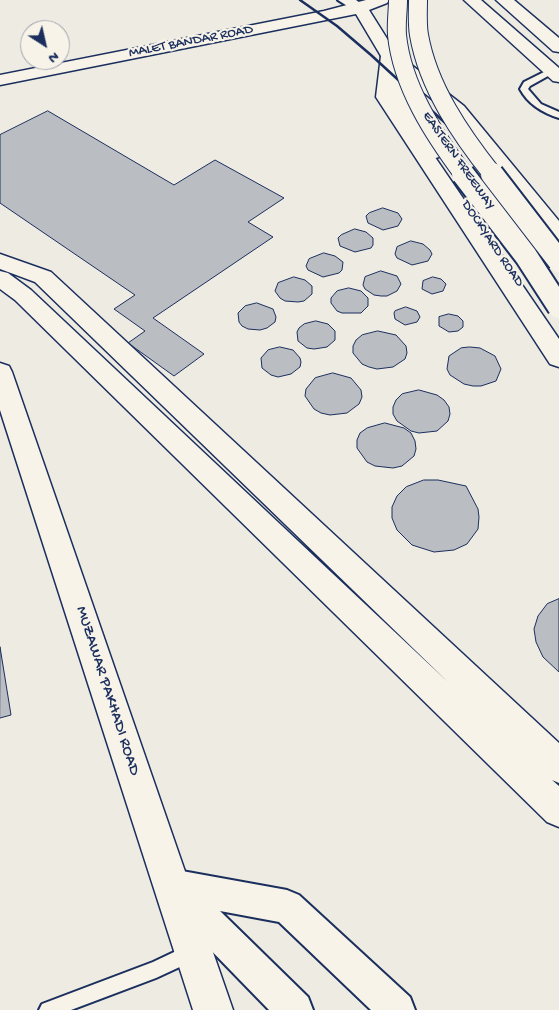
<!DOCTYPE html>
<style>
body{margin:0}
#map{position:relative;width:559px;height:1010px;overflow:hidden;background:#eeebe2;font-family:"Gochi Hand",sans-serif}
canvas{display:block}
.north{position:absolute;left:20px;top:20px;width:50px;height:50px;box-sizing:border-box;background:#f7f3e8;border:1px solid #9fa5b1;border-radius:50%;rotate:145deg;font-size:14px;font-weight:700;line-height:20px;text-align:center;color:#1b2f5e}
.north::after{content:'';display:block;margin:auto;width:18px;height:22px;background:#1b2f5e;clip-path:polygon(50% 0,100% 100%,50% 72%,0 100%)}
</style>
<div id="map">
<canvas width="559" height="1010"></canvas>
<div class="north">N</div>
</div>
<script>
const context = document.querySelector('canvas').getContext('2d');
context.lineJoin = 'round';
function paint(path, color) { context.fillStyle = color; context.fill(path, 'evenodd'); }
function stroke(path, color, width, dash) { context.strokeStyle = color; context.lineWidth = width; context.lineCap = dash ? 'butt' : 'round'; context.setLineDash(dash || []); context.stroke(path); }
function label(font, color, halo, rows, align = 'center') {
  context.font = font + ' "Gochi Hand",sans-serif'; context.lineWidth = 4.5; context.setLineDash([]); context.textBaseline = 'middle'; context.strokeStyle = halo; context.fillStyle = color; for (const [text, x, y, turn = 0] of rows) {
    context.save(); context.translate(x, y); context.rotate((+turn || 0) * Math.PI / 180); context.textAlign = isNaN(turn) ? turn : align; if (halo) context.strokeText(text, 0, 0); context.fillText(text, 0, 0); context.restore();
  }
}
const building = new Path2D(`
 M 48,111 L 174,185 L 215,160 L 284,198 L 248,222 L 273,237 L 153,318 L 204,354 L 174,376 L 128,343 L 145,331 L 114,309 L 135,295 L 0,203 L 0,135 Z
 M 383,208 L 398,213 L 402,219 L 398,226 L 383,230 L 368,223 L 366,216 L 369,213 Z
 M 355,229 L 366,232 L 373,238 L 373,245 L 371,248 L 355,252 L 340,246 L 338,238 L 341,235 Z
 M 411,241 L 423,244 L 430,250 L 432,254 L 428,261 L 412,265 L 397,258 L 395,254 L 397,247 Z
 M 324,253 L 335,256 L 343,262 L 342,270 L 339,273 L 323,277 L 308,270 L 306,266 L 309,259 Z
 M 381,271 L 397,276 L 401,284 L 397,291 L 387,296 L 381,296 L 374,295 L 365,289 L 363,285 L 365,277 Z
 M 294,277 L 305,280 L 312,286 L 312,294 L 304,301 L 298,302 L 285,301 L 280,298 L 275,291 L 278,283 Z
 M 433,277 L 441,279 L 446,284 L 443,291 L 432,294 L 422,289 L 423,281 Z
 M 349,288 L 361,291 L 368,298 L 368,306 L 361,313 L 342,313 L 337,311 L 331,303 L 331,298 L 337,291 Z
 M 257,303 L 273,309 L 276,317 L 275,322 L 267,328 L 260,330 L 248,329 L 242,326 L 239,322 L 238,313 L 245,306 Z
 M 406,307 L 417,311 L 420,317 L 417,322 L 405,325 L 395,319 L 394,313 L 395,311 Z
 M 449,314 L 458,316 L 463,321 L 463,327 L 458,331 L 449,332 L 439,326 L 439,317 Z
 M 316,321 L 328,324 L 335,331 L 335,340 L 327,347 L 314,349 L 307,348 L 298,341 L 297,332 L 299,328 L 304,324 Z
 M 378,331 L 396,335 L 406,346 L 407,353 L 405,359 L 393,367 L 377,369 L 369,367 L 362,364 L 353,353 L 353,346 L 356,340 L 362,335 Z
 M 280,347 L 293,350 L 300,358 L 301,362 L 300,367 L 291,374 L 278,377 L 271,375 L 262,368 L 261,358 L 268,350 Z
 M 470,347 L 480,348 L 495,356 L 501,369 L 496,381 L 481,386 L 473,386 L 464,384 L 450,375 L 447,369 L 449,356 L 461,348 Z
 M 333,373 L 351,378 L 361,390 L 362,397 L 359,404 L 347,413 L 330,415 L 321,413 L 314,409 L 305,396 L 306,389 L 315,378 Z
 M 419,390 L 437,395 L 444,400 L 449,407 L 450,414 L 448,421 L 437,431 L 419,433 L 411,431 L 397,421 L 393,414 L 393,407 L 396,400 L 402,394 Z
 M 385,423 L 404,428 L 411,433 L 415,441 L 416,449 L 414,456 L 402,466 L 393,468 L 375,466 L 367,462 L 357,448 L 357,440 L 360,433 L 367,428 Z
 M 424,480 L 438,480 L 466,486 L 478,509 L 479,517 L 478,529 L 467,544 L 454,550 L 434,552 L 412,545 L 397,530 L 392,518 L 392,507 L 397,496 L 406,487 Z
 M 559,599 L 559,672 L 543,657 L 536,642 L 534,629 L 538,616 L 547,604 Z
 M 0,647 L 11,715 L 0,718 Z`);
const lane = new Path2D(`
 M 550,69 L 557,71 L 530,86 L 528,89 L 541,104 L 559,112 L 559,118 C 543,113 528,104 520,89 L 524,82 Z
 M 191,944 L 197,947 L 200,953 L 197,959 L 156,978 L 71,1010 L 39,1010 L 42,1004 L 153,962 Z`);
const street = new Path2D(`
 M 338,0 L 356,0 L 367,8 L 365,11 L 355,11 Z
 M 171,869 L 287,890 L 299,895 L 410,997 L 415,1010 L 371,1010 L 279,922 L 220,911 L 308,997 L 313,1010 L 269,1010 L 165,903 L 164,898 L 159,897 L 155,885 L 159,873 Z`);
const secondary = new Path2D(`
 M 366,0 L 389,0 L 387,3 L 369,10 L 396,53 L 464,106 L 559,221 L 559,242 L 551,240 L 516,192 L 450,114 L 405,77 L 417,117 L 442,153 L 439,157 L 432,159 L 425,157 L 399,117 L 381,56 L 356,14 L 0,85 L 0,75 L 324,11 Z
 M 0,254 L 51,272 L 559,743 L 559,783 L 552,780 L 559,786 L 559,827 L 547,822 L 15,300 L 0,289 L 0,271 L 8,273 L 31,290 L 449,683 L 35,282 L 0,269 Z
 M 0,363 L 9,366 L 12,372 L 233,1010 L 193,1010 L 0,410 Z`);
const primary = new Path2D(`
 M 464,0 L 481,0 L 559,68 L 559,82 L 553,81 Z
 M 496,0 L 514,0 L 559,38 L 559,52 L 553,51 Z`);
const highway = new Path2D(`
 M 390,51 L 396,52 L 399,56 L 394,97 L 559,339 L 559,367 L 550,364 L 376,97 L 381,56 L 384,52 Z`);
const railFar1 = new Path2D(`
 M 300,0 L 337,26 L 371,55 L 502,175`);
const rail = new Path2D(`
 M 501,174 L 516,189`);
const highwayBridgeFar1 = new Path2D(`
 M 398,0 C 398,11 396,23 397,35 C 402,86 434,135 464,175
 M 418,0 C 418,11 417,24 419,35 C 428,87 461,135 493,175`);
const highwayBridge = new Path2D(`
 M 463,174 L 526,256 L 559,307
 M 492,174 L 559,261`);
const farStreetnames = [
 ["MALET BANDAR ROAD",191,42,-11],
 ["EASTERN FREEWAY",458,161,55],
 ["DOCKYARD ROAD",492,244,56]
];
const streetNames = [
 ["MUZAWAR PAKHADI ROAD",107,691,72]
];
paint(building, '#babdc2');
stroke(building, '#1b2f5e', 1);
stroke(lane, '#1b2f5e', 4);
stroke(street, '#1b2f5e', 4);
stroke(secondary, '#1b2f5e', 3);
stroke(primary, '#1b2f5e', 3);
stroke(highway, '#1b2f5e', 3);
paint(lane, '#f7f3e8');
paint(street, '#f7f3e8');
paint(secondary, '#f7f3e8');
paint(primary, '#f7f3e8');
paint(highway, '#f7f3e8');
stroke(railFar1, '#1b2f5e', 2.5);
stroke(rail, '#1b2f5e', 3);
stroke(highwayBridgeFar1, '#1b2f5e', 20, []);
stroke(highwayBridge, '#1b2f5e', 26, []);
stroke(highwayBridgeFar1, '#f7f3e8', 18);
stroke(highwayBridge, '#f7f3e8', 22);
label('14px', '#1b2f5e', '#f7f3e8', farStreetnames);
label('16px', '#1b2f5e', '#f7f3e8', streetNames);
</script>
